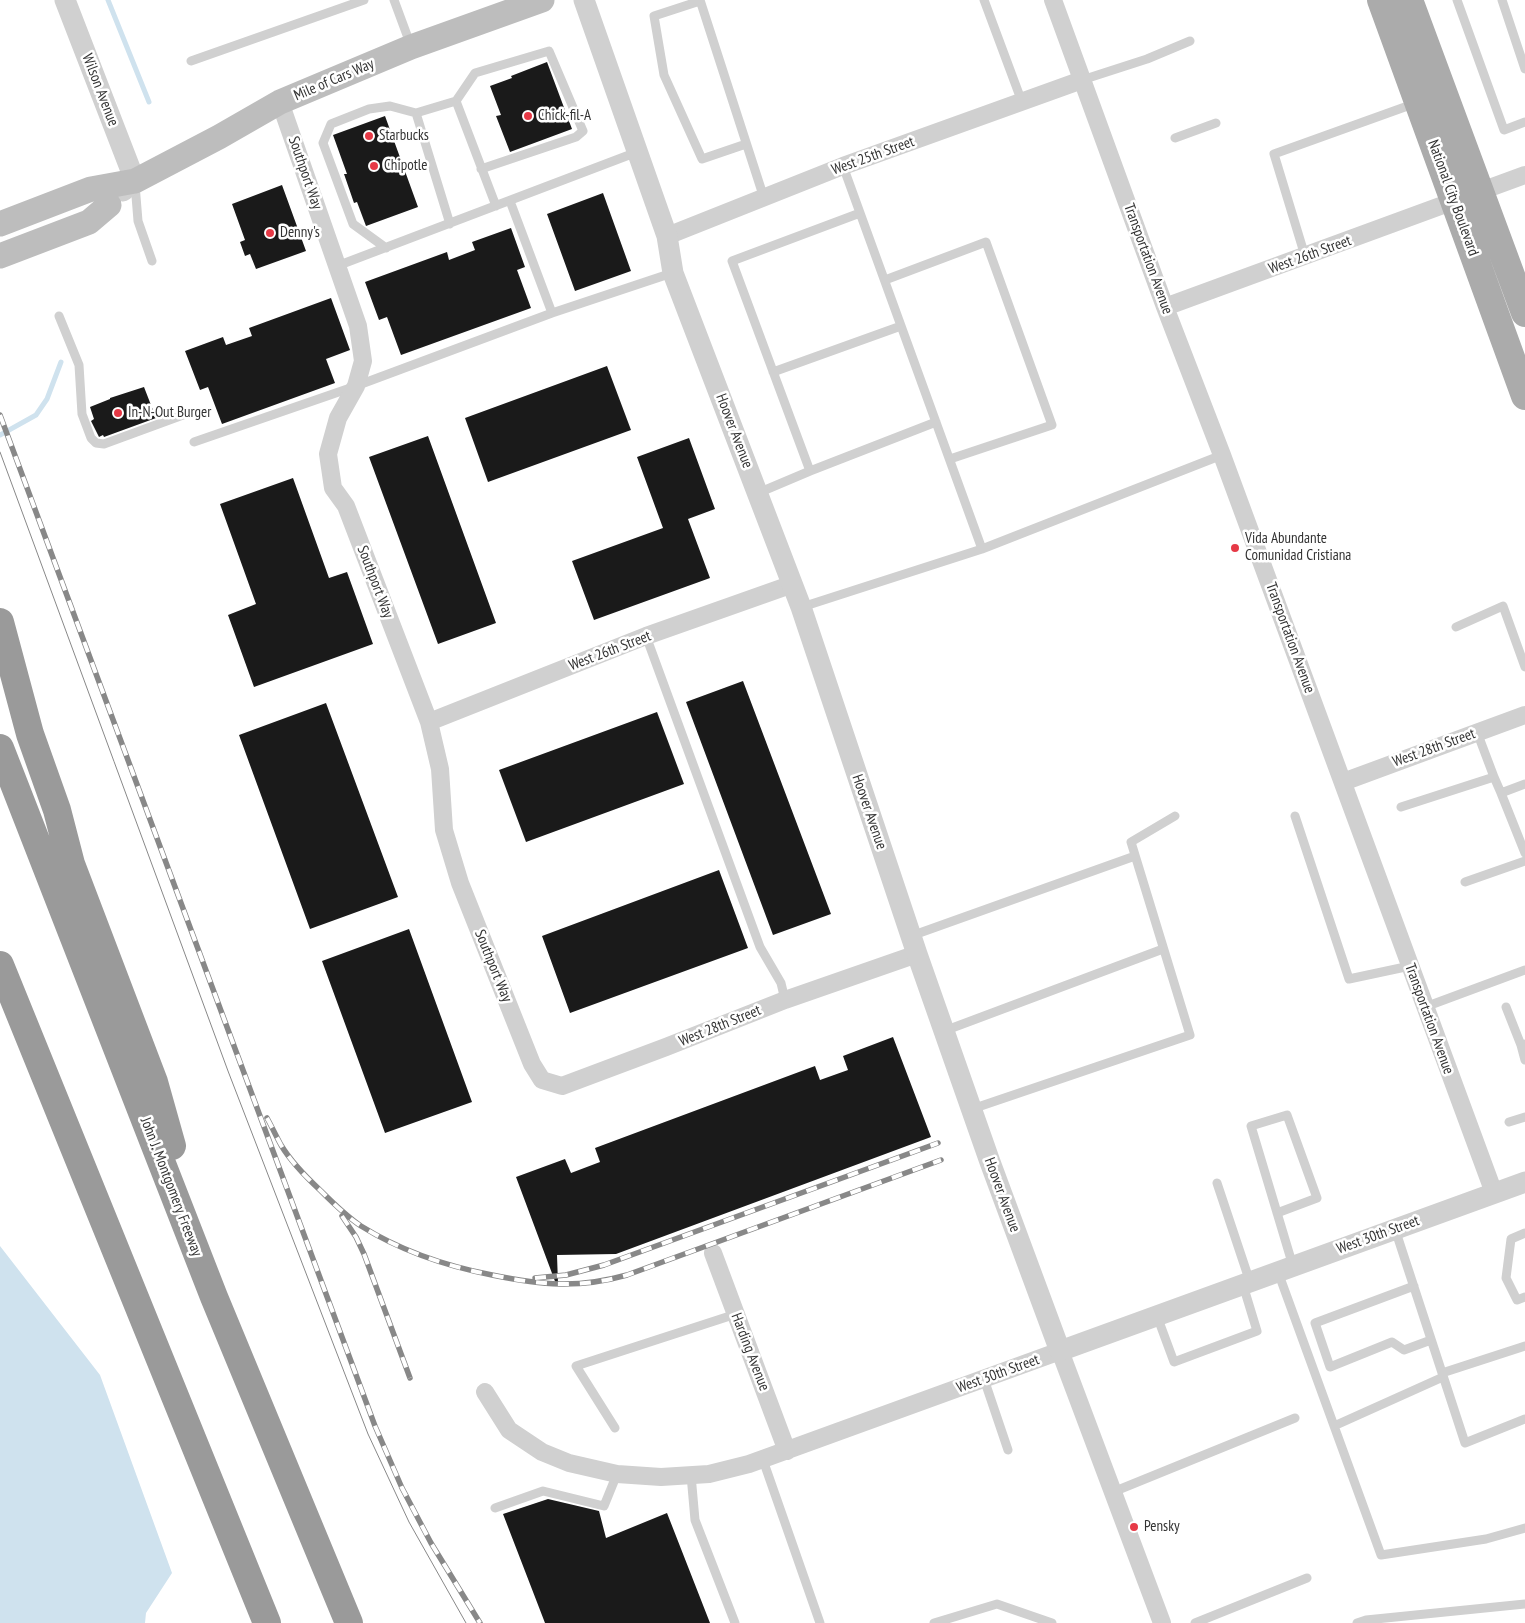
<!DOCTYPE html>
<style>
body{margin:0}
canvas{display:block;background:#fff}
</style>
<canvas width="1525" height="1623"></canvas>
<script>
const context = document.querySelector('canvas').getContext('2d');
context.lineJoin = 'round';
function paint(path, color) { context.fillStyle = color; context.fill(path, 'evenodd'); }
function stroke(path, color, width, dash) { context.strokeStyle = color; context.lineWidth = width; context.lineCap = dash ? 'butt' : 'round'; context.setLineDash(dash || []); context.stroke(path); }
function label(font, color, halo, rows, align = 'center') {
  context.font = font + ' "PT Sans Narrow",sans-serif'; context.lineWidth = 5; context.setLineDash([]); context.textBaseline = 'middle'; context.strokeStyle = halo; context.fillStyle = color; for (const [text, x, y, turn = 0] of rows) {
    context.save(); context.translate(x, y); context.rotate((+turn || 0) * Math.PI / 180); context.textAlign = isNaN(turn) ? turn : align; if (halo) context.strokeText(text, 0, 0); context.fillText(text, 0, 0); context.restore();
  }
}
const water = new Path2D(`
 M 0,1246 L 100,1375 L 172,1573 L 146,1613 L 145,1623 L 0,1623 Z`);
const stream = new Path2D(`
 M 108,0 L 149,102
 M 0,435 L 36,415 L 47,399 L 61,362`);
const building = new Path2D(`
 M 547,62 L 572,129 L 510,152 L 496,116 L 501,115 L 490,86 L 512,78 L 511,76 Z
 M 385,116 L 418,207 L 366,226 L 357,202 L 354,203 L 344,174 L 347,174 L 333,135 Z
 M 282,185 L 306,251 L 256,269 L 250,254 L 245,256 L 240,242 L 245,240 L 232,204 Z
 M 603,193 L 631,271 L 575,291 L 547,214 Z
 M 511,228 L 525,267 L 517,270 L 531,308 L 401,355 L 387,317 L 379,320 L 365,282 L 447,252 L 449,260 L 475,250 L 472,242 Z
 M 331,298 L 350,350 L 326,359 L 335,383 L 222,424 L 208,387 L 200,390 L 185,351 L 223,337 L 226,345 L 252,336 L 249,328 Z
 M 607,366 L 631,430 L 488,482 L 465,418 Z
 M 144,387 L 156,418 L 104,437 L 103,435 L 99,437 L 91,421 L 94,419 L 90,407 L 110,399 L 110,398 Z
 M 428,436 L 496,623 L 438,644 L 369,457 Z
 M 689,438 L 715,509 L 688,519 L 710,578 L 594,620 L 572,561 L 663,528 L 637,457 Z
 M 293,478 L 329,578 L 347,572 L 373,644 L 254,687 L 228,615 L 256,604 L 220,504 Z
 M 743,681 L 831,914 L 773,935 L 686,702 Z
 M 326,703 L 398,897 L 310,929 L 239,735 Z
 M 657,712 L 684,784 L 526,842 L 499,770 Z
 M 719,870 L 748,948 L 570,1013 L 542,936 Z
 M 409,929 L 472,1102 L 385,1133 L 322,961 Z
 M 893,1037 L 931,1137 L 616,1254 L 557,1255 L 558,1284 L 556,1284 L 516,1177 L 565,1159 L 571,1173 L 600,1162 L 595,1148 L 815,1066 L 820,1080 L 848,1070 L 843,1056 Z
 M 548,1499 L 599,1511 L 606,1538 L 667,1513 L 710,1623 L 545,1623 L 503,1514 Z`);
const service = new Path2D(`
 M 394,0 L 411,46
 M 700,0 L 764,198
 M 984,0 L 1022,102
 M 1457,0 L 1504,130 L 1525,122
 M 1502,0 L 1525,69
 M 700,1 L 654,16 L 664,75 L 702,159 L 746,144
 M 191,61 L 364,0
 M 1082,80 L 1147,59 L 1190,41
 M 456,101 L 475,73 L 549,51 L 583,131 L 576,137 L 481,169
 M 1175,138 L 1216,123
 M 843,166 L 982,549
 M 135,184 L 138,221 L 152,261
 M 510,201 L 552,313 L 672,273
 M 450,224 L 416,113 L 456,101 L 496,206
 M 386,248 L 353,224 L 323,143 L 331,124 L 369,109 L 390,106 L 416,113
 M 1305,256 L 1274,154 L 1416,103
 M 337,266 L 637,152
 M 885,280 L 986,242 L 1052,425 L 950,459
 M 59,316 L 79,365 L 82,414 L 91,438 L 96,443 L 104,444 L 183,415
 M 773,372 L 901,326
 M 194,442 L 356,386 L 552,313
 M 810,471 L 936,422
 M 758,493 L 810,471 L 732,261 L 860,213
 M 802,607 L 982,549 L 1222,455
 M 1456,627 L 1503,606 L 1525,667
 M 646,636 L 760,947 L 781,983 L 785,1000
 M 1494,777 L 1501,793 L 1525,784
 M 1501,793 L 1525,853
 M 1401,807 L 1494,777 L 1477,732
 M 1295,816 L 1349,979 L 1410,966
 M 1465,882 L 1525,861
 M 911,936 L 1135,856
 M 1425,1007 L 1525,970
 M 1506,1007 L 1521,1045 L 1525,1044
 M 944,1031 L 1163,949
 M 1521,1045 L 1525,1060
 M 972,1109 L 1190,1035 L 1131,842 L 1175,816
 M 1509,1122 L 1525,1117
 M 1217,1183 L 1250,1282
 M 1277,1213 L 1317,1198 L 1287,1115 L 1251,1126 L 1293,1266
 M 1395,1229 L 1465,1443 L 1525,1419
 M 1525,1233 L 1511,1239 L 1506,1278 L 1517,1300 L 1525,1297
 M 1278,1272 L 1381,1555 L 1486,1539 L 1525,1528
 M 1414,1286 L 1315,1323 L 1330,1367 L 1392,1342 L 1404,1350 L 1431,1340
 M 1157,1316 L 1174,1362 L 1257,1331 L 1243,1285
 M 1442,1373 L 1525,1346
 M 984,1379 L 1008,1450
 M 1334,1426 L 1443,1377
 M 615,1428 L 576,1366 L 736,1314
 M 763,1460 L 820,1623
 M 691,1475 L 695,1520 L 735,1623
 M 1113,1492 L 1295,1418
 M 495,1508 L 543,1491 L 604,1506 L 617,1474
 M 934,1623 L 997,1604 L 1052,1623
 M 1195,1623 L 1307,1578
 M 1357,1623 L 1366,1620 L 1525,1604`);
const minor = new Path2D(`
 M 1053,0 L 1165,307 L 1222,455 L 1494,1193
 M 280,102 L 358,326 L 363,361 L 356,386 L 338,418 L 328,454 L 333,488 L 346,506 L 429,722 L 440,769 L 444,830 L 460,883 L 532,1064 L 542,1080 L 562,1086 L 666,1047 L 785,1000 L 917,954
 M 667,236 L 843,166 L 1082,80
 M 1165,307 L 1525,175
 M 429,722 L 646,636 L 793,584
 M 1343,782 L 1525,715
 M 713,1253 L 787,1451
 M 485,1392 L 509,1430 L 542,1452 L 569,1463 L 617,1474 L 661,1477 L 709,1474 L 749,1464 L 1060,1351 L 1162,1623`);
const tertiary = new Path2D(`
 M 65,0 L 135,181 L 123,191
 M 584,0 L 667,236 L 673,273 L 801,607 L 917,954 L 990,1162 L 1060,1351 L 1525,1182`);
const secondary = new Path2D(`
 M 0,224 L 91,189 L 135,181 L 219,137 L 280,102 L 411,47 L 542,0
 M 0,256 L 89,222 L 109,205`);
const primary = new Path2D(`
 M 1381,0 L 1525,396
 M 1409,0 L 1525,313`);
const motorway = new Path2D(`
 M 0,622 L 30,734 L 57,810 L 71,864 L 154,1082 L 172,1146
 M 0,748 L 214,1297 L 349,1623
 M 0,965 L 267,1623`);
const tram = new Path2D(`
 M 0,452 L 228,1071 L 368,1434 L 409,1522 L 466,1623`);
const rail = new Path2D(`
 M 0,415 L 375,1426 L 402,1488 L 431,1543 L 480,1623
 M 267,1118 C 272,1127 276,1136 281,1145 C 291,1162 306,1177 321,1191 C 333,1203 346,1216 361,1226 C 401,1251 446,1266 492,1275 C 542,1285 577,1289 627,1275 L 941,1160
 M 342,1216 L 356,1237 L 364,1254 L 410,1378
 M 535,1278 L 566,1275 L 604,1265 L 938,1143`);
const markers = [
 [528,116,5,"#e63946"],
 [369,136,5,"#e63946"],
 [374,166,5,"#e63946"],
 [270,233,5,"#e63946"],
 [118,413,5,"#e63946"],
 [1235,548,5,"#e63946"],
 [1134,1527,5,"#e63946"]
];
const streetNames = [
 ["Mile of Cars Way",334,80,-23],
 ["Wilson Avenue",100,90,69],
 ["West 25th Street",873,156,-20],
 ["Southport Way",305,173,71],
 ["National City Boulevard",1453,198,70],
 ["West 26th Street",1310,255,-20],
 ["Transportation Avenue",1148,259,70],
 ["Hoover Avenue",734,431,69],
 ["Southport Way",375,582,69],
 ["Transportation Avenue",1290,638,70],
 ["West 26th Street",610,651,-21],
 ["West 28th Street",1434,748,-20],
 ["Hoover Avenue",869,812,71],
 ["Southport Way",493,966,68],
 ["Transportation Avenue",1429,1019,70],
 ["West 28th Street",720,1026,-22],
 ["John J. Montgomery Freeway",171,1187,69],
 ["Hoover Avenue",1002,1195,70],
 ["West 30th Street",1378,1235,-20],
 ["Harding Avenue",750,1352,69],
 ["West 30th Street",998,1374,-20]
];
const poiNames = [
 ["Chick-fil-A",538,116],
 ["Starbucks",379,136],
 ["Chipotle",384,166],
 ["Denny's",280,233],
 ["In-N-Out Burger",128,413],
 ["Vida Abundante",1245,539],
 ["Comunidad Cristiana",1245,556],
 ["Pensky",1144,1527]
];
paint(water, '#cfe2ee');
stroke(stream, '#cfe2ee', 5);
paint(building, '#1a1a1a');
stroke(service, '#d0d0d0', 9);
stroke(minor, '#d0d0d0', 18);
stroke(tertiary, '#d0d0d0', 21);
stroke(secondary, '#bdbdbd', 25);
stroke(primary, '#ababab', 28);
stroke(motorway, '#9a9a9a', 28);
stroke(tram, '#888', 1);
stroke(rail, '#888', 5.5);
stroke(rail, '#fff', 4, [11]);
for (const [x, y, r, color] of markers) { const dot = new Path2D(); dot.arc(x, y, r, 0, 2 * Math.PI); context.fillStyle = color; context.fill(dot); stroke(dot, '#fff', 2); }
label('15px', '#333', '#fff', streetNames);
label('15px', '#333', '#fff', poiNames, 'left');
</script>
